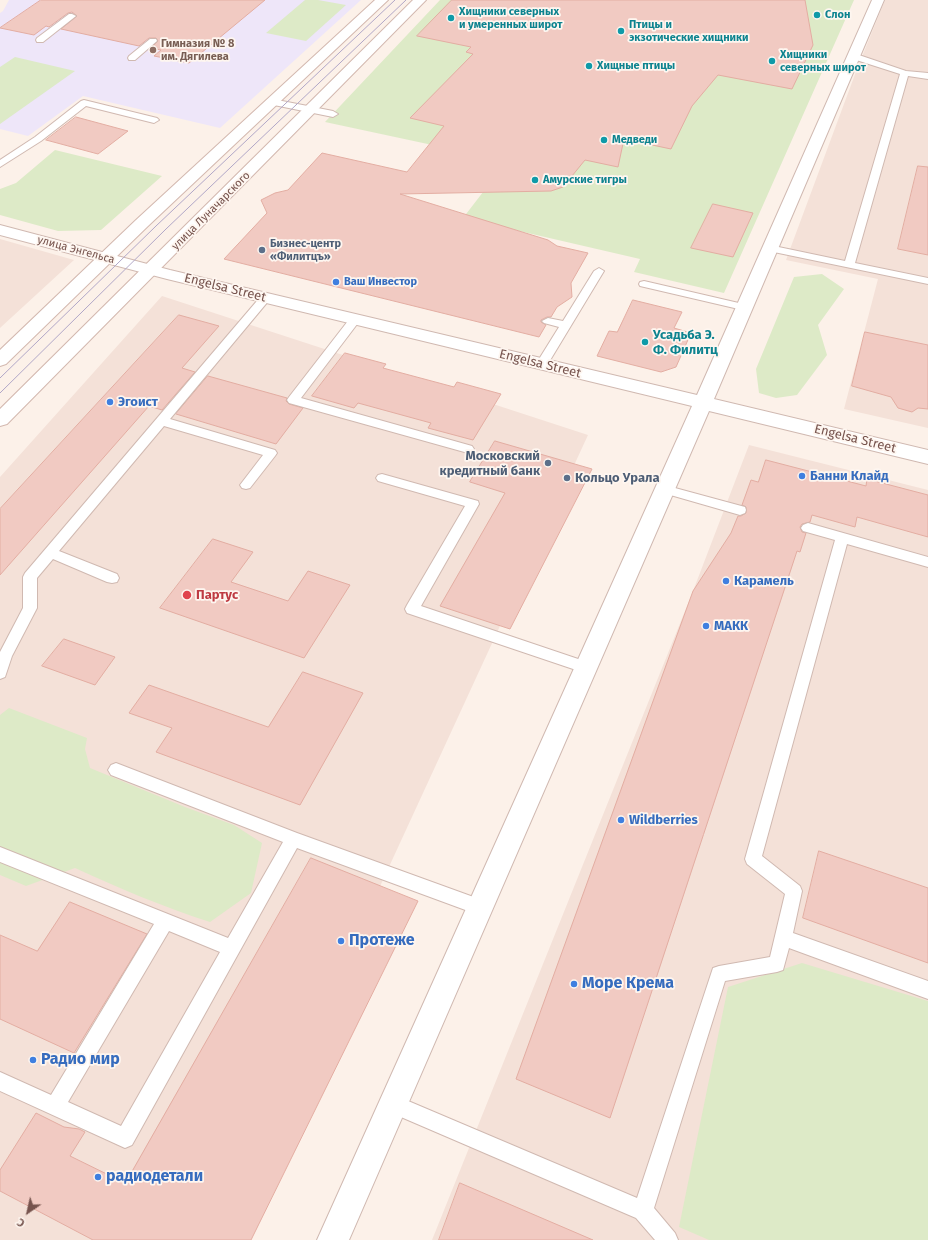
<!DOCTYPE html>
<meta charset="utf-8">
<style>
body{margin:0}
#map{position:relative;width:928px;height:1240px;overflow:hidden;background:#fcf1e9;font-family:"Fira Sans",sans-serif}
canvas{display:block}
.north{position:absolute;left:8px;top:1192px;width:40px;height:40px;-webkit-text-stroke:3px #fef6f0;paint-order:stroke;rotate:214deg;font-size:11px;font-weight:700;line-height:16px;text-align:center;color:#76534d}
.north::after{content:'';display:block;margin:auto;width:14px;height:18px;background:#76534d;clip-path:polygon(50% 0,100% 100%,50% 72%,0 100%)}
</style>
<div id="map">
<canvas width="928" height="1240"></canvas>
<div class="north">С</div>
</div>
<script>
const context = document.querySelector('canvas').getContext('2d');
context.lineJoin = 'round';
function paint(path, color) { context.fillStyle = color; context.fill(path, 'evenodd'); }
function stroke(path, color, width, dash) { context.strokeStyle = color; context.lineWidth = width; context.lineCap = dash ? 'butt' : 'round'; context.setLineDash(dash || []); context.stroke(path); }
function label(font, color, halo, rows, align = 'center') {
  context.font = font + ' "Fira Sans",sans-serif'; context.lineWidth = 3.5; context.setLineDash([]); context.textBaseline = 'middle'; context.strokeStyle = halo; context.fillStyle = color; for (const [text, x, y, turn = 0] of rows) {
    context.save(); context.translate(x, y); context.rotate((+turn || 0) * Math.PI / 180); context.textAlign = isNaN(turn) ? turn : align; if (halo) context.strokeText(text, 0, 0); context.fillText(text, 0, 0); context.restore();
  }
}
const residential = new Path2D(`
 M 885,0 L 928,0 L 928,428 L 844,409 L 878,279 L 786,260 L 857,69 Z
 M 0,239 L 74,260 L 0,328 Z
 M 162,296 L 588,435 L 217,1240 L 0,1240 L 0,477 Z
 M 749,445 L 928,490 L 928,1240 L 432,1240 L 693,591 Z`);
const education = new Path2D(`
 M 9,0 L 361,0 L 220,128 L 83,96 L 28,136 L 0,129 L 0,13 L 3,11 Z`);
const green = new Path2D(`
 M 305,0 L 318,0 L 346,5 L 306,41 L 266,33 Z
 M 440,0 L 854,0 L 724,293 L 634,272 L 640,259 L 463,218 L 507,161 L 325,122 Z
 M 15,57 L 75,71 L 0,124 L 0,67 Z
 M 55,150 L 162,176 L 101,230 L 58,231 L 0,215 L 0,189 L 16,183 Z
 M 822,274 L 844,289 L 818,325 L 827,355 L 797,395 L 776,398 L 759,393 L 756,369 L 794,277 Z
 M 9,708 L 87,738 L 85,749 L 90,768 L 185,807 L 234,825 L 262,843 L 251,893 L 210,922 C 163,907 119,888 75,868 L 26,886 L 0,875 L 0,715 Z
 M 802,963 L 928,1001 L 928,1240 L 709,1240 L 679,1227 L 728,987 Z`);
const building = new Path2D(`
 M 41,0 L 265,0 L 189,63 L 154,56 L 161,50 L 151,48 L 158,41 L 156,38 L 149,38 L 139,46 L 61,29 L 77,16 L 72,12 L 68,13 L 49,27 L 46,26 L 34,35 L 0,28 Z
 M 452,0 L 805,0 L 813,45 L 792,89 L 718,75 L 692,106 L 671,149 L 624,139 L 618,167 L 585,160 L 563,187 L 551,191 L 400,194 L 548,240 L 557,246 L 588,253 L 571,283 L 572,297 L 557,307 L 551,317 L 547,317 L 541,320 L 541,322 L 546,325 L 539,337 L 224,259 L 267,213 L 261,200 L 275,193 L 288,190 L 322,153 L 407,172 L 444,126 L 410,118 L 473,54 L 466,52 L 471,47 L 417,36 Z
 M 76,117 L 128,131 L 98,154 L 46,140 Z
 M 918,166 L 928,167 L 928,255 L 898,249 Z
 M 713,204 L 753,213 L 733,257 L 691,248 Z
 M 633,300 L 682,312 L 674,328 L 691,333 L 676,367 L 661,372 L 597,356 L 609,331 L 617,332 Z
 M 179,315 L 219,326 L 182,368 L 195,372 L 162,410 L 149,406 L 0,575 L 0,509 Z
 M 865,332 L 928,345 L 928,409 L 918,408 L 912,412 L 898,408 L 891,397 L 852,386 Z
 M 345,353 L 386,364 L 383,368 L 454,387 L 457,382 L 501,394 L 473,440 L 428,428 L 431,423 L 358,403 L 354,408 L 312,396 Z
 M 208,376 L 287,398 L 286,401 L 289,404 L 303,408 L 276,444 L 176,414 Z
 M 495,441 L 592,469 L 510,629 L 440,606 L 505,493 L 470,482 Z
 M 766,460 L 866,486 L 867,479 L 928,495 L 928,537 L 857,517 L 855,527 L 812,515 L 810,522 L 802,524 L 800,527 L 802,532 L 806,533 L 800,552 L 797,551 L 610,1118 L 516,1079 L 693,591 L 731,533 L 738,516 L 741,516 L 746,513 L 746,507 L 742,505 L 751,480 L 758,482 Z
 M 213,539 L 253,552 L 231,582 L 288,601 L 308,571 L 350,585 L 304,658 L 160,608 Z
 M 64,639 L 115,657 L 95,685 L 42,666 Z
 M 303,672 L 363,693 L 300,805 L 156,752 L 172,728 L 129,713 L 149,685 L 268,727 Z
 M 819,851 L 928,888 L 928,963 L 803,918 Z
 M 311,858 L 418,901 L 251,1240 L 93,1240 L 0,1191 L 0,1170 L 36,1113 L 64,1127 L 79,1129 L 85,1132 L 70,1156 L 125,1183 Z
 M 70,902 L 147,934 L 74,1053 L 0,1019 L 0,935 L 37,951 Z
 M 460,1183 L 593,1240 L 439,1240 Z`);
const service = new Path2D(`
 M 69,14 L 72,14 L 76,16 L 43,42 L 37,42 L 36,40 L 37,38 Z
 M 150,39 L 156,39 L 157,41 L 135,60 L 129,60 L 128,58 L 129,56 Z
 M 853,53 L 906,71 L 928,73 L 928,79 L 908,76 L 855,263 L 928,278 L 928,284 L 769,251 L 764,248 L 769,245 L 845,261 L 900,74 L 850,58 L 849,56 Z
 M 272,99 L 333,111 L 338,114 L 333,117 L 269,104 L 268,102 Z
 M 84,100 L 157,118 L 159,120 L 154,123 L 86,106 L 41,141 L 0,167 L 0,160 L 35,137 L 81,101 Z
 M 599,268 L 604,271 L 546,367 L 538,367 L 536,364 L 559,327 L 544,323 L 542,321 L 548,318 L 563,321 L 594,271 Z
 M 644,281 L 743,304 L 748,307 L 743,310 L 640,286 L 639,284 L 640,282 Z
 M 266,294 L 271,297 L 270,299 L 170,419 L 275,450 L 277,453 L 275,456 L 250,488 L 246,489 L 242,488 L 240,485 L 263,455 L 164,426 L 59,551 L 117,574 L 119,578 L 117,582 L 112,583 L 107,582 L 53,559 L 37,578 L 37,608 L 12,656 L 5,677 L 0,679 L 0,652 L 23,608 L 23,577 L 25,573 L 262,295 Z
 M 355,316 L 361,319 L 301,398 L 472,446 L 474,449 L 472,452 L 468,453 L 289,403 L 287,400 L 289,397 L 351,317 Z
 M 382,474 L 478,501 L 479,504 L 421,606 L 590,663 L 592,667 L 590,671 L 585,673 L 407,613 L 405,609 L 407,605 L 465,506 L 378,481 L 376,478 L 378,475 Z
 M 664,485 L 745,507 L 746,510 L 745,513 L 740,515 L 660,492 L 658,489 L 660,486 Z
 M 808,523 L 928,557 L 928,567 L 847,544 L 762,856 L 800,886 L 802,891 L 793,933 L 928,981 L 928,999 L 789,948 L 783,970 L 777,972 L 725,981 L 654,1208 L 675,1233 L 678,1240 L 655,1240 L 636,1218 L 387,1111 L 385,1104 L 387,1097 L 394,1095 L 637,1198 L 713,968 L 719,966 L 770,957 L 785,894 L 747,864 L 745,859 L 835,540 L 803,531 L 801,528 L 803,525 Z
 M 116,763 L 297,833 L 479,899 L 485,901 L 487,907 L 485,913 L 479,915 L 297,848 L 132,1145 L 125,1148 L 0,1091 L 0,1072 L 51,1095 L 154,924 L 0,862 L 0,847 L 228,938 L 283,842 L 111,775 L 108,770 L 111,765 ZM 169,931 L 220,952 L 121,1126 L 68,1102 Z`);
const minor = new Path2D(`
 M 872,0 L 884,0 L 714,399 L 928,450 L 928,464 L 709,411 L 349,1240 L 317,1240 L 692,406 L 167,279 L 0,235 L 0,225 L 170,270 L 697,395 Z`);
const secondary = new Path2D(`
 M 375,0 L 388,0 L 148,226 L 6,364 L 0,366 L 0,350 L 136,220 Z
 M 413,0 L 426,0 L 7,424 L 0,426 L 0,409 Z`);
const tram = new Path2D(`
 M 0,378 L 156,226 L 395,0
 M 0,393 L 166,229 L 406,0`);
const markers = [
 [817,15,4,"#0f9aa8"],
 [451,18,4,"#0f9aa8"],
 [621,31,4,"#0f9aa8"],
 [153,50,4,"#8d6e63"],
 [772,61,4,"#0f9aa8"],
 [589,66,4,"#0f9aa8"],
 [604,140,4,"#0f9aa8"],
 [535,180,4,"#0f9aa8"],
 [262,250,4,"#5c6f8a"],
 [336,282,4,"#3f7fe0"],
 [645,342,4,"#0f9aa8"],
 [110,402,4,"#3f7fe0"],
 [548,463,4,"#5c6f8a"],
 [802,476,4,"#3f7fe0"],
 [567,478,4,"#5c6f8a"],
 [726,581,4,"#3f7fe0"],
 [187,595,5,"#e0444e"],
 [706,626,4,"#3f7fe0"],
 [621,820,4,"#3f7fe0"],
 [341,941,4,"#3f7fe0"],
 [574,984,4,"#3f7fe0"],
 [33,1060,4,"#3f7fe0"],
 [98,1177,4,"#3f7fe0"]
];
const farCulturenames = [
 ["Хищники северных",459,12],
 ["и умеренных широт",459,25],
 ["Слон",825,15],
 ["Птицы и",629,25],
 ["экзотические хищники",629,38],
 ["Хищники",780,55],
 ["северных широт",780,68],
 ["Хищные птицы",597,66],
 ["Медведи",612,140],
 ["Амурские тигры",543,180]
];
const farEducationnames = [
 ["Гимназия № 8",161,44],
 ["им. Дягилева",161,57]
];
const farStreetnames = [
 ["улица Луначарского",211,211,-45],
 ["улица Энгельса",76,250,15]
];
const farServicenames = [
 ["Бизнес-центр",270,244],
 ["«Филитцъ»",270,257]
];
const farShopnames = [
 ["Ваш Инвестор",344,282]
];
const streetNames = [
 ["Engelsa Street",225,288,14],
 ["Engelsa Street",540,364,14],
 ["Engelsa Street",855,439,14]
];
const cultureNames = [
 ["Усадьба Э.",653,335],
 ["Ф. Филитц",653,350]
];
const shopNames = [
 ["Эгоист",118,402],
 ["Банни Клайд",810,476],
 ["Карамель",734,581],
 ["МАКК",714,626],
 ["Wildberries",629,820]
];
const serviceNames = [
 ["Московский",540,456],
 ["кредитный банк",540,471],
 ["Кольцо Урала",575,478,"left"]
];
const healthNames = [
 ["Партус",196,595]
];
const nearShopnames = [
 ["Протеже",349,941],
 ["Море Крема",582,984],
 ["Радио мир",41,1060],
 ["радиодетали",106,1177]
];
paint(residential, '#f4e1d8');
paint(education, '#eee6f9');
paint(green, '#ddeac7');
paint(building, '#f1cac2');
stroke(building, '#e3ada2', 1);
stroke(service, '#d0b9b1', 2);
stroke(minor, '#d0b9b1', 2);
stroke(secondary, '#d3b8af', 2);
paint(service, '#fff');
paint(minor, '#fff');
paint(secondary, '#fff');
stroke(tram, '#b1a7c7', 1);
for (const [x, y, r, color] of markers) { const dot = new Path2D(); dot.arc(x, y, r, 0, 2 * Math.PI); context.fillStyle = color; context.fill(dot); stroke(dot, '#fef6f0', 1.5); }
label('bold 11px', '#0d838f', '#fef6f0', farCulturenames, 'left');
label('bold 11px', '#785e54', '#fef6f0', farEducationnames, 'left');
label('11px', '#76534d', '#fef6f0', farStreetnames);
label('bold 11px', '#4e5e75', '#fef6f0', farServicenames, 'left');
label('bold 11px', '#366cbe', '#fef6f0', farShopnames, 'left');
label('13px', '#76534d', '#fef6f0', streetNames);
label('bold 13px', '#0d838f', '#fef6f0', cultureNames, 'left');
label('bold 13px', '#366cbe', '#fef6f0', shopNames, 'left');
label('bold 13px', '#4e5e75', '#fef6f0', serviceNames, 'right');
label('bold 13px', '#be3a42', '#fef6f0', healthNames, 'left');
label('bold 16px', '#366cbe', '#fef6f0', nearShopnames, 'left');
</script>
